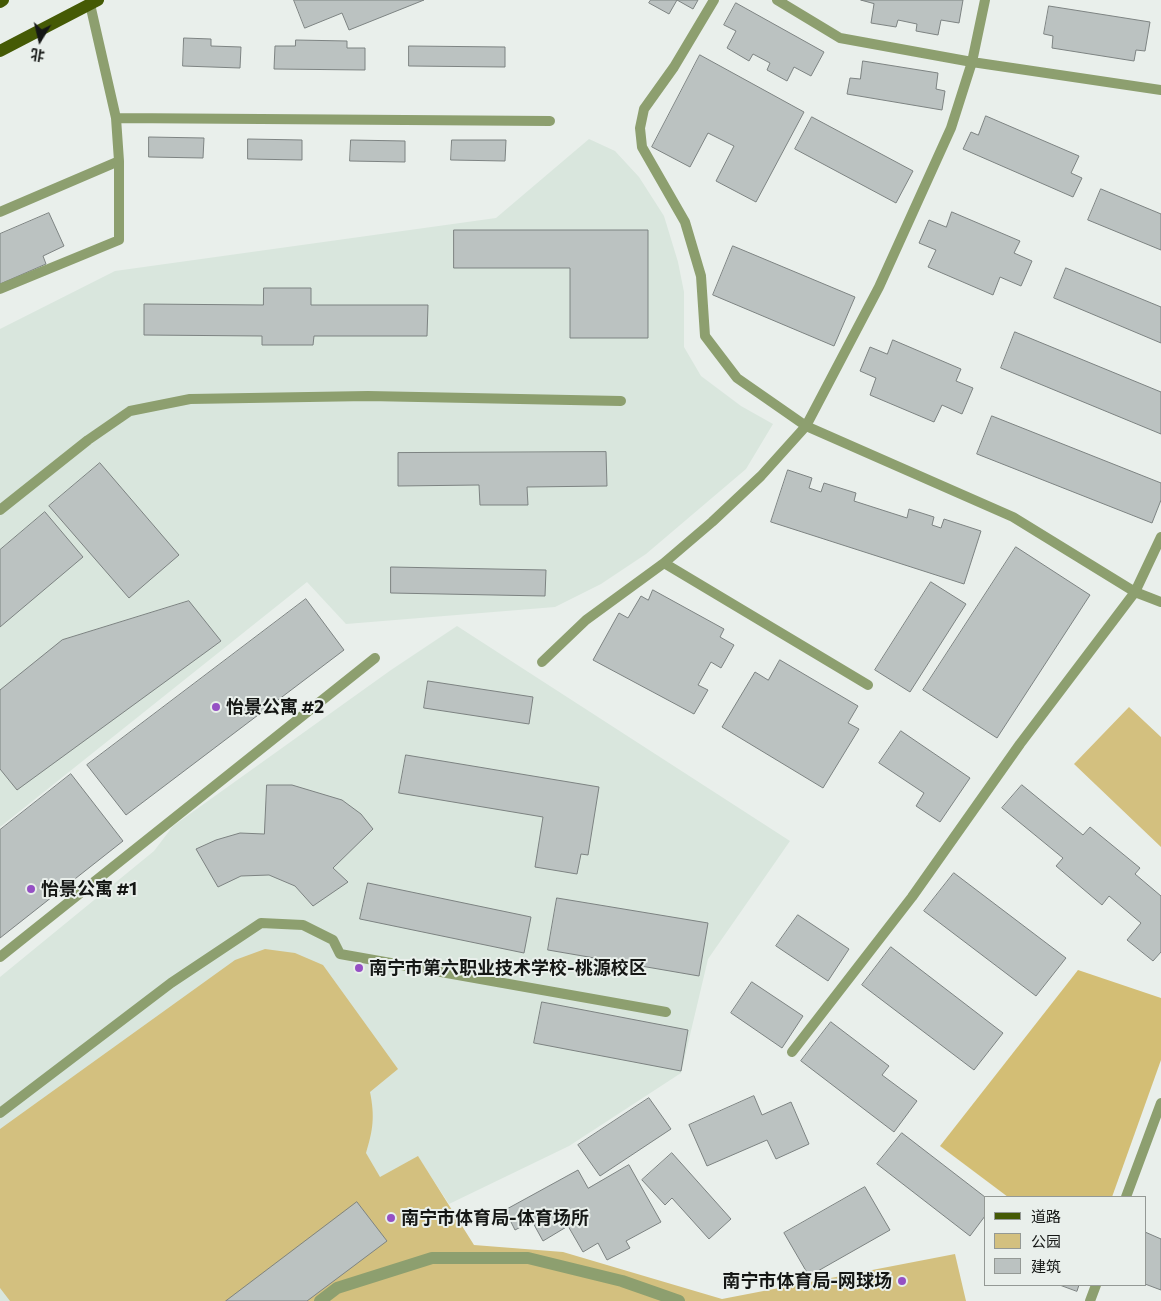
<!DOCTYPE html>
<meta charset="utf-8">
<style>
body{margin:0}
#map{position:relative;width:1161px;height:1301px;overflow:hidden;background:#e9efeb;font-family:Commissioner,"Noto Sans SC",sans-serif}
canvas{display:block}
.legend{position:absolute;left:984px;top:1196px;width:162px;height:90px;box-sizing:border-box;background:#e9efeb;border:1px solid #949995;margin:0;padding:6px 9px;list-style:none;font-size:15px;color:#151715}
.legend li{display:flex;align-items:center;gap:10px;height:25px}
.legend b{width:25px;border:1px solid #949995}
.north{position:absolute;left:15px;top:15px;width:50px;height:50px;-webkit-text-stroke:4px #e9efeb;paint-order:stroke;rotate:189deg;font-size:14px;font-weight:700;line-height:20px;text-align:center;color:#151715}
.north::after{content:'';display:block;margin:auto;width:18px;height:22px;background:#151715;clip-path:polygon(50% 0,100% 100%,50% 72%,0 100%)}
</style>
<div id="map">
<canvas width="1161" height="1301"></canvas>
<ul class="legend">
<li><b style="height:6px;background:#455a05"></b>道路</li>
<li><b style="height:14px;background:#d3c07f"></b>公园</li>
<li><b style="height:14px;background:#bbc2c1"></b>建筑</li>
</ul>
<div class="north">北</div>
</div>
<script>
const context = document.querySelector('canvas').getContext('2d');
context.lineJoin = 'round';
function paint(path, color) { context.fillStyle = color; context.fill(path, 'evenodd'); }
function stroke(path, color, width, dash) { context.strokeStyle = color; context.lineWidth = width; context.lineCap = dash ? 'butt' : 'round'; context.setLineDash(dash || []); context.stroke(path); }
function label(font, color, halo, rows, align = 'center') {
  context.font = font + ' Commissioner,"Noto Sans SC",sans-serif'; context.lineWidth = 4; context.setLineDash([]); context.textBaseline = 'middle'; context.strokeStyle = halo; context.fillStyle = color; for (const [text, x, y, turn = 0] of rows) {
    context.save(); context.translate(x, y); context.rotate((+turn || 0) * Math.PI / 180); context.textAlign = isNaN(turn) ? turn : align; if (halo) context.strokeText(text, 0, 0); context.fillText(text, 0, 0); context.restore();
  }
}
const built = new Path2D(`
 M 589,139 L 615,151 L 639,177 L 664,216 L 678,262 L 684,292 L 684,347 L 701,376 L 741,406 L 773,424 L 746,469 L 646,554 L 601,584 L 555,607 L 346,624 L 307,582 L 0,827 L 0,329 L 115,271 L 496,218 Z
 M 457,626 L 790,841 L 708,959 L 681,1073 L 569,1146 L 449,1204 L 418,1157 L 214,1301 L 0,1301 L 0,977 L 154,851 L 173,826 L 391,670 Z`);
const green = new Path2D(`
 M 1129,707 L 1161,737 L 1161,847 L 1074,764 Z
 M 265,949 L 295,953 L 323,965 L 398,1069 L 370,1092 C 375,1117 373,1130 366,1153 L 380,1177 L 418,1156 L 474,1245 L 563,1252 L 722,1299 L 955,1254 L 966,1301 L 10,1301 L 0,1288 L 0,1129 L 235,960 Z`);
const forest = new Path2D(`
 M 1078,970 L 1161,998 L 1161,1060 L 1112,1197 L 1008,1197 L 940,1146 Z`);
const building = new Path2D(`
 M 294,0 L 424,0 L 349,30 L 342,13 L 305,28 Z
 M 651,0 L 698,0 L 693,9 L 677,0 L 669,14 L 649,3 Z
 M 861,0 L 963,0 L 959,23 L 941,20 L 938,35 L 916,31 L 917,24 L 898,20 L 896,27 L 871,23 L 874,4 Z
 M 736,3 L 824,52 L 811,76 L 794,67 L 787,81 L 767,70 L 770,63 L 753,54 L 749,61 L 727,48 L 736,31 L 724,25 Z
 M 1049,6 L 1150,22 L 1145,51 L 1136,50 L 1134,61 L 1052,48 L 1053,36 L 1044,34 Z
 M 184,38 L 211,39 L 211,46 L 241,47 L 240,68 L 183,66 Z
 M 296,40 L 347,41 L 347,48 L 365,48 L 365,70 L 274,69 L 275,46 L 295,46 Z
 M 409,46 L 505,47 L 505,67 L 409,66 Z
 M 700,55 L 804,112 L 756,202 L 716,181 L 734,146 L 708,133 L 690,167 L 652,147 Z
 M 863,61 L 938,73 L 936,89 L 945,91 L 942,110 L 847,94 L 850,78 L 860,79 Z
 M 986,116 L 1079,156 L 1071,173 L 1082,178 L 1073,197 L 963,149 L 971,132 L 978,135 Z
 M 812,117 L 913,171 L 896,203 L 795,149 Z
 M 149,137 L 204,138 L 203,158 L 149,157 Z
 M 248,139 L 302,140 L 302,160 L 248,159 Z
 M 351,140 L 405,141 L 405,162 L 350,161 Z
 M 452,140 L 506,140 L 505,161 L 451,160 Z
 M 1101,189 L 1161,214 L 1161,250 L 1088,220 Z
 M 952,212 L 1020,241 L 1014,253 L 1032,261 L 1021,286 L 1000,277 L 993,295 L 928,267 L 936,250 L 919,243 L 929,220 L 946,227 Z
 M 49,213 L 64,246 L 43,256 L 46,264 L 0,284 L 0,234 Z
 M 454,230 L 648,230 L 648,338 L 570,338 L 570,268 L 454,268 Z
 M 733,246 L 855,297 L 834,346 L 713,295 Z
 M 1066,268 L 1161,307 L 1161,343 L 1054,298 Z
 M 264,288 L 311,288 L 311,305 L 428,305 L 427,336 L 314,336 L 313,345 L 262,345 L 262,336 L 144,335 L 144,304 L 263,305 Z
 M 1015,332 L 1161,392 L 1161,434 L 1001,368 Z
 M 893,340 L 961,369 L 956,381 L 973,388 L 962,414 L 942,405 L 934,422 L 870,395 L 876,378 L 860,371 L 870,347 L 887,354 Z
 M 992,416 L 1161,483 L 1161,500 L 1152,523 L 977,454 Z
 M 606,452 L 607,486 L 527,487 L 528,505 L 480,505 L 479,485 L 398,486 L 398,453 Z
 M 100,463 L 179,555 L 129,598 L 49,506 Z
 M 788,470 L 812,478 L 809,488 L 821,492 L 824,483 L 856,493 L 854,501 L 907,518 L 909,509 L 934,517 L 932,525 L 941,528 L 944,519 L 981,531 L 964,584 L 771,522 Z
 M 45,512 L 83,557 L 0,627 L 0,550 Z
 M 1016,547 L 1090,595 L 997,738 L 923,690 Z
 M 391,567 L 546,570 L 545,596 L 391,593 Z
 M 931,582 L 966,604 L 910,692 L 875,670 Z
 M 653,590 L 724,629 L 720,637 L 734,645 L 721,668 L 711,662 L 698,685 L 708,690 L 694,714 L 593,660 L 619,613 L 628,618 L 641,596 L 648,600 Z
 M 306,599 L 344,650 L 126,815 L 87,765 Z
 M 189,601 L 221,641 L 17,790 L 0,769 L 0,690 L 62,640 Z
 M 780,660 L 858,706 L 848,723 L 859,729 L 823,788 L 722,727 L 755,672 L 768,680 Z
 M 428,681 L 533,697 L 529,724 L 424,708 Z
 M 901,731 L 970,778 L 940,822 L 916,806 L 924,793 L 879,763 Z
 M 406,755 L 599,787 L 588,855 L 581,854 L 577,874 L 535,867 L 543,817 L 399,793 Z
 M 71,774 L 123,841 L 0,938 L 0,830 Z
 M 267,785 L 292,785 L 342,800 L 361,814 L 373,829 L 333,868 L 348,882 L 313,906 L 295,886 L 269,875 L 241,876 L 218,887 L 196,849 L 216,840 L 240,833 L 264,834 Z
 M 1022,785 L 1083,835 L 1090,827 L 1140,868 L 1135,874 L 1161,896 L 1161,952 L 1153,961 L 1127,940 L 1141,923 L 1109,896 L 1102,905 L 1056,866 L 1063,858 L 1002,808 Z
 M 954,873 L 1066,958 L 1036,996 L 924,911 Z
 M 368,883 L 531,917 L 524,953 L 360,919 Z
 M 557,898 L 708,923 L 699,976 L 548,950 Z
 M 798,915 L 849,949 L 828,981 L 776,946 Z
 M 891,947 L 1003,1033 L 974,1070 L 862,985 Z
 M 752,982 L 803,1016 L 782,1048 L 731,1013 Z
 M 542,1002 L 688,1030 L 681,1071 L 534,1043 Z
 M 831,1022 L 889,1066 L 882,1075 L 917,1101 L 894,1132 L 801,1061 Z
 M 754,1096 L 762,1115 L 791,1102 L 809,1144 L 776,1159 L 767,1140 L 707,1166 L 689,1125 Z
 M 649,1098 L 671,1129 L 600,1176 L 578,1145 Z
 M 902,1133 L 985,1197 L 985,1216 L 970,1236 L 877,1164 Z
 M 672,1153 L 731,1219 L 709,1239 L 672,1198 L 665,1205 L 642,1180 Z
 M 629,1165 L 661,1222 L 626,1241 L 630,1248 L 607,1260 L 598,1243 L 583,1252 L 568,1226 L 543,1241 L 532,1221 L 515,1230 L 505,1210 L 578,1170 L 588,1188 Z
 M 865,1187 L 890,1230 L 809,1276 L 784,1233 Z
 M 357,1202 L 387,1241 L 307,1301 L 226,1301 Z
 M 1145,1232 L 1161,1239 L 1161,1290 L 1145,1284 Z
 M 1060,1285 L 1079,1285 L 1077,1291 Z`);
const lane = new Path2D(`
 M 714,0 L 674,67 L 644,109 L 640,128 L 642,147 L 685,222 L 701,276 L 705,336 L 737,378 L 806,426 L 1013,517 L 1135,592 L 1161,602
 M 777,0 L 840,38 L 972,62 L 1161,90
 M 90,4 L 116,118
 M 0,212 L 119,161 L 116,118 L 550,121
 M 0,289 L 119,240 L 119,161
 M 0,510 L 88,440 L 130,411 L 190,399 L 368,396 L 621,401
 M 664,563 L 868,685
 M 542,662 L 586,620 L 664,563 L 712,522 L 761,476 L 806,426 L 879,287 L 951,128 L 972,62 L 985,0
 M 0,957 L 375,658
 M 792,1052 L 912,897 L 1020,744 L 1135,592 L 1161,537
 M 0,1113 L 171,983 L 261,923 L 303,925 L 333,940 L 340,954 L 666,1012
 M 1126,1197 L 1161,1103
 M 1090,1301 L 1096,1285`);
const street = new Path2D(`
 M 320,1301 L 337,1288 L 432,1258 L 528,1258 L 622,1281 L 679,1301`);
const primary = new Path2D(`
 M 0,2 L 3,0
 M 0,51 L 98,0`);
const markers = [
 [216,707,5,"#9550c4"],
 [31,889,5,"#9550c4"],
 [359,968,5,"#9550c4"],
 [391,1218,5,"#9550c4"],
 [902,1281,5,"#9550c4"]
];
const poiNames = [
 ["怡景公寓 #2",226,707],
 ["怡景公寓 #1",41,889],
 ["南宁市第六职业技术学校-桃源校区",369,968],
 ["南宁市体育局-体育场所",401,1218],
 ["南宁市体育局-网球场",892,1281,"right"]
];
paint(built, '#d9e6dd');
paint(green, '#d3c07f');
paint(forest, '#d3be75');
paint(building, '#bbc2c1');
stroke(building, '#7d8382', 1);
stroke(lane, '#8d9f6f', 10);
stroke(street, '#8d9f6f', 12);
stroke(primary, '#455a05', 12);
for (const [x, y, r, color] of markers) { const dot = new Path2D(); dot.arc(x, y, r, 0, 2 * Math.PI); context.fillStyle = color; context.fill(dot); stroke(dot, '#e9efeb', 2); }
label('bold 18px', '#151715', '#e9efeb', poiNames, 'left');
</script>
